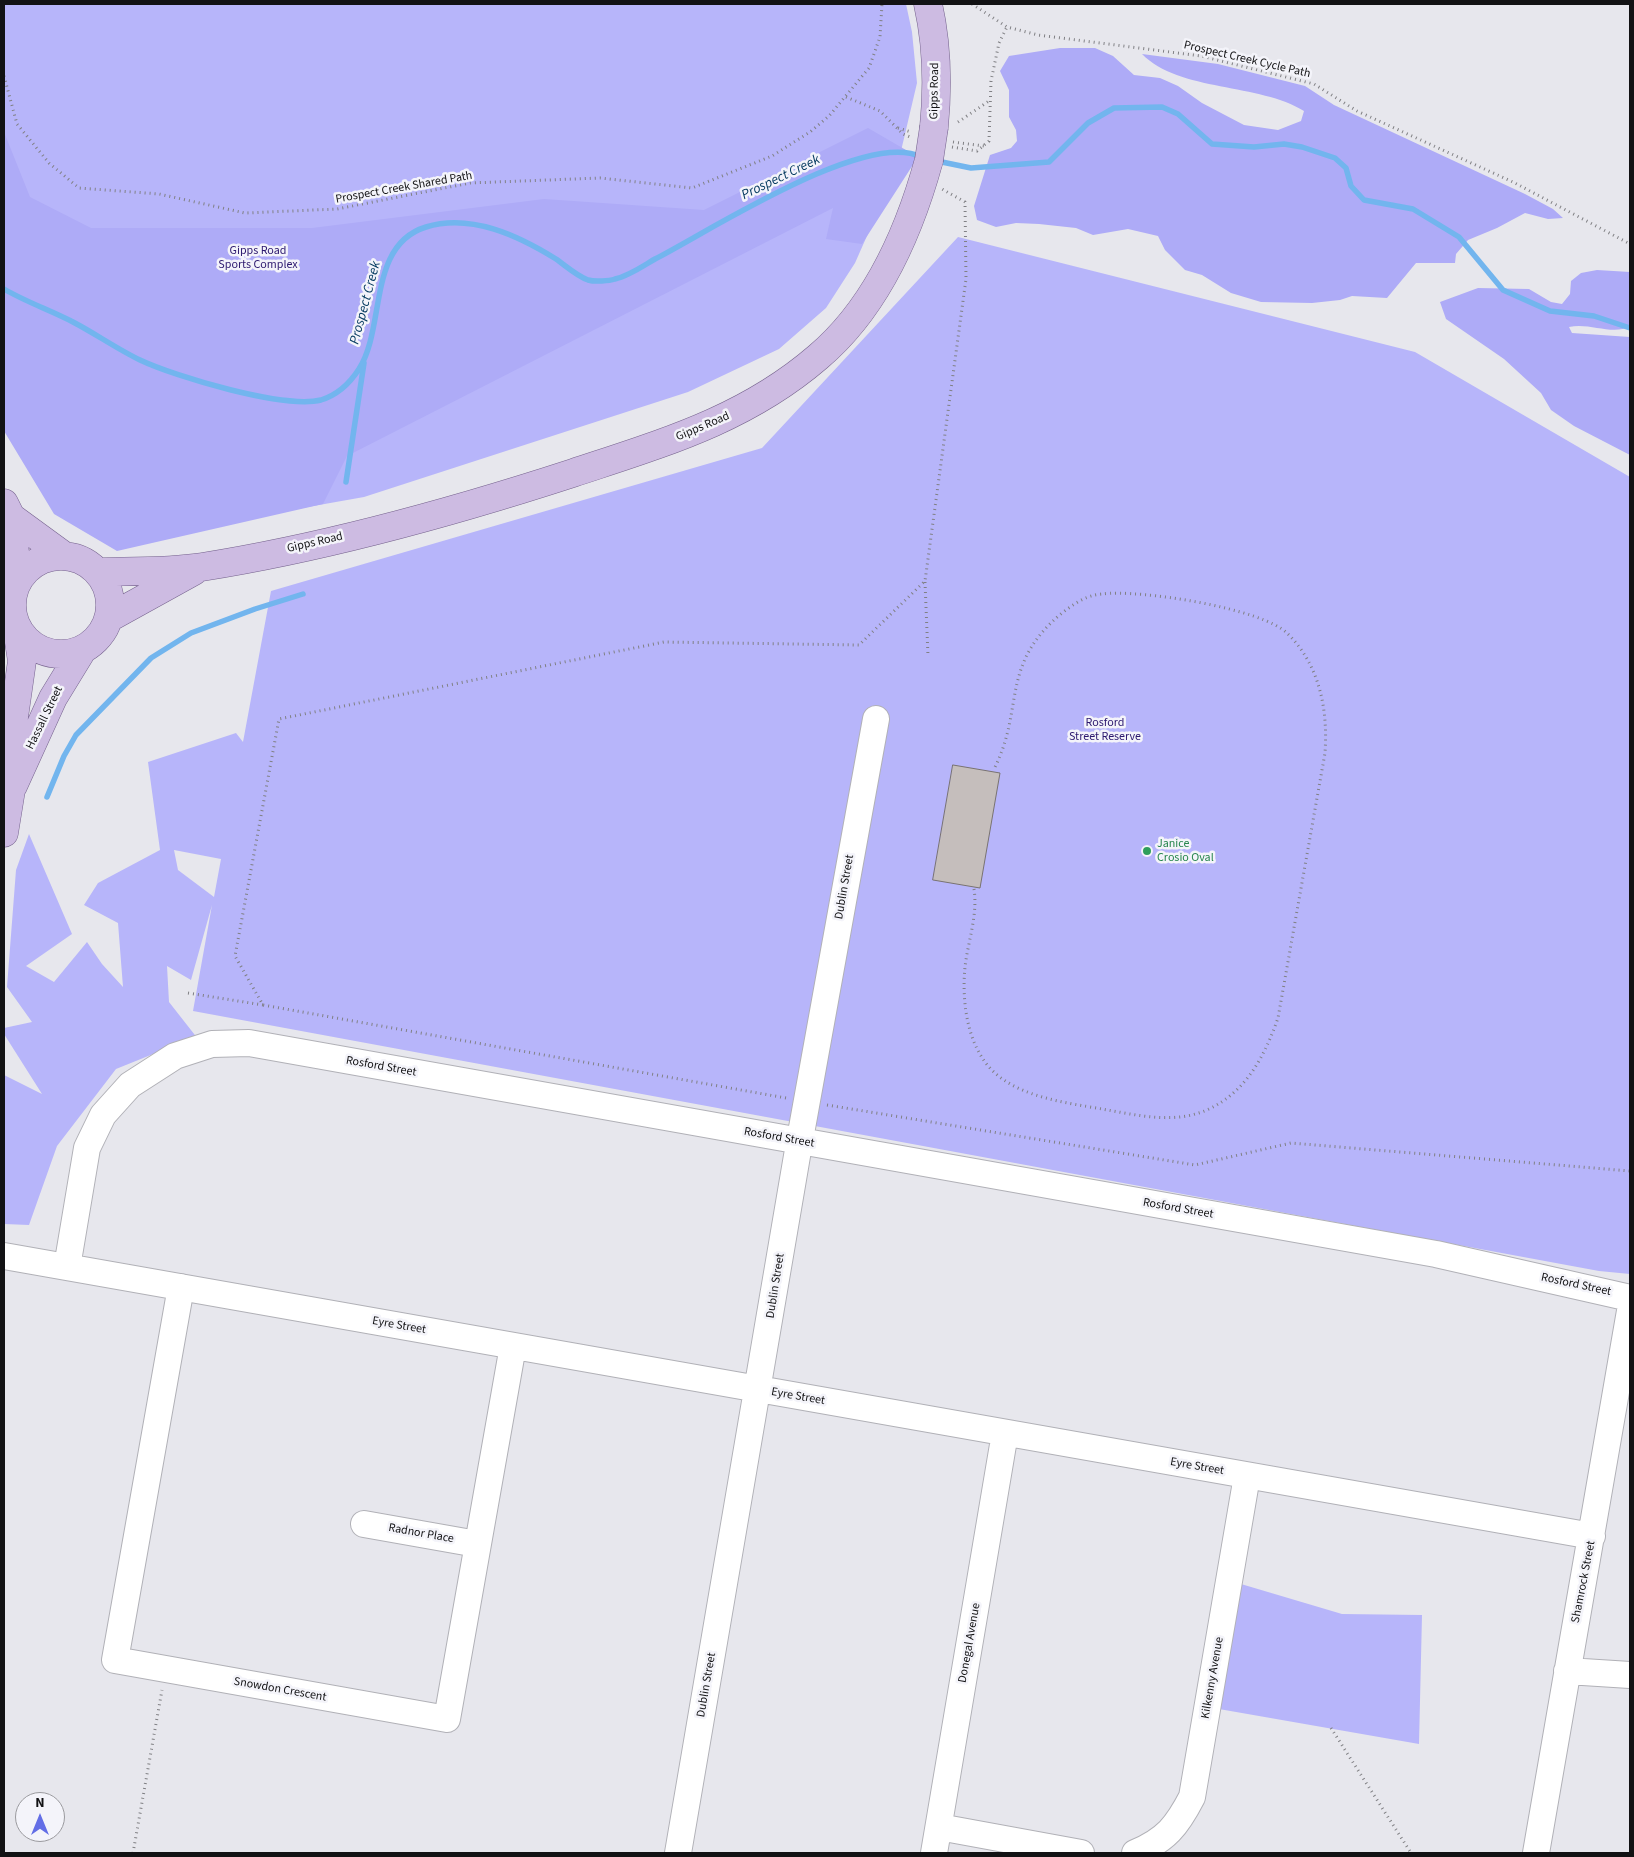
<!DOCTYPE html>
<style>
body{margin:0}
#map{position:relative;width:1634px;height:1857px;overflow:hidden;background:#e7e7ed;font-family:"Source Sans 3",sans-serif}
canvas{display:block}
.frame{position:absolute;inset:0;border:5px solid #121214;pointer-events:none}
.north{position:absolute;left:15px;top:1792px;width:50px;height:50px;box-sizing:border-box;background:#f4f4fa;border:1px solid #9a9a9e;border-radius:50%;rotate:0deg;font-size:14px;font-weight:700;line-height:20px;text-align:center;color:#121214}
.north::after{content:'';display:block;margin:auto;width:18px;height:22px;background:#636ee6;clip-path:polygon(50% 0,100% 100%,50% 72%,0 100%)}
</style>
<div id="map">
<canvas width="1634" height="1857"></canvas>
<div class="frame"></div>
<div class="north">N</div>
</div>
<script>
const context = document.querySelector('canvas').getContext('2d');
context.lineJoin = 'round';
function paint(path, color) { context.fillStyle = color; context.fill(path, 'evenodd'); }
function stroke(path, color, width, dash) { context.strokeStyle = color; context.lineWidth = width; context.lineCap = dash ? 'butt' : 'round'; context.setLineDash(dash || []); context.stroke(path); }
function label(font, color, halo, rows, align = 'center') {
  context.font = font + ' "Source Sans 3",sans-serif'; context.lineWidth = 5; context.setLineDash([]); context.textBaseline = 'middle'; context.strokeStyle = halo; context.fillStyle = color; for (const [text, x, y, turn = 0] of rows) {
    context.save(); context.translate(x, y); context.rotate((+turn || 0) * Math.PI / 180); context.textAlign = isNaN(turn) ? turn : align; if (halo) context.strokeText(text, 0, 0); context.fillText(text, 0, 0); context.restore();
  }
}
const green = new Path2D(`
 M 4,4 L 906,4 L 912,32 L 917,83 L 897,168 L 855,263 L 826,308 L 779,349 L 688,392 L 364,497 L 122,540 L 4,350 Z
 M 958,237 L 1415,352 L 1630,477 L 1630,1274 L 1599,1271 L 193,1011 L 212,905 L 191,980 L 167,966 L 169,1002 L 198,1039 L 168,1048 L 116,1069 L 57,1146 L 29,1225 L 4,1224 L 4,1075 L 42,1094 L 4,1034 L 4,1028 L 32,1022 L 7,987 L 16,870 L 29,834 L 72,934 L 26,966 L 54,982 L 87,942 L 102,964 L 123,987 L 118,923 L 84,905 L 98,883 L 160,850 L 148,762 L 236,733 L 243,742 L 271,591 L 762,448 ZM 174,850 L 221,859 L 214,897 L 178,870 Z
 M 1241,1584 L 1342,1614 L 1422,1615 L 1419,1744 L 1219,1709 Z`);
const forest = new Path2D(`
 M 1060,48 L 1095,48 L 1113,56 L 1134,75 L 1160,78 L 1178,86 L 1202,103 L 1244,125 L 1278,130 L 1301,121 L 1304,111 C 1260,83 1179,92 1142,54 L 1218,64 L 1305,86 L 1334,105 L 1525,194 L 1553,209 L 1563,218 L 1548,219 L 1525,213 L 1497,228 L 1468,240 L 1456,254 L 1455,263 L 1416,263 L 1387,298 L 1352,296 L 1340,300 L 1312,303 L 1261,302 L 1231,293 L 1202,275 L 1185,270 L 1165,250 L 1158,236 L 1128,229 L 1093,235 L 1076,228 L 1039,224 L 1016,223 L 996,227 L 977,220 L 974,206 L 990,155 L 1011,148 L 1017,141 L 1016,130 L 1009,117 L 1009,90 L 1000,71 L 1009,56 Z
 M 868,128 L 918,157 L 862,244 L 826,239 L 833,208 L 347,456 L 323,504 L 117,551 L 54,514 L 4,431 L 4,132 L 30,197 L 91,228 L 312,228 L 544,199 L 704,210 Z
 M 1597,270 L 1630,272 L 1630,326 C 1613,336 1589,322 1569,327 L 1572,333 L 1630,337 L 1630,455 L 1574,426 L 1551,410 L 1541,393 L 1504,359 L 1446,319 L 1440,302 L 1478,288 L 1529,289 L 1551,302 L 1562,304 L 1570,294 L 1571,281 L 1581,273 Z`);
const stream = new Path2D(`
 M 937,161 L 971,168 L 1049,162 L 1088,123 L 1114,108 L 1162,107 L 1178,114 L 1212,144 L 1254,147 L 1284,144 L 1302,147 L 1335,158 L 1346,168 L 1351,186 L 1364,200 L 1413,209 L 1459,237 L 1503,290 L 1550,311 L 1594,316 L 1630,328
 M 4,289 C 26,302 50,310 73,322 C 96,334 117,349 140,360 C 176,377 284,409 321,400 C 337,395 350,383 359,369 C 386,327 367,245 426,227 C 471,213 519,236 556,259 C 566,266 577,276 588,280 C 595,282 609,281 615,279 C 629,276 643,266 655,259 C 708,232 866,129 921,157
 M 346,482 L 364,363
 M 47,797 L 64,756 L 76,735 L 151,658 L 191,633 L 255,609 L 303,594`);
const building = new Path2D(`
 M 953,765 L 1000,773 L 980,888 L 933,880 Z`);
const path = new Path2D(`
 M 972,4 L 1007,27 L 1038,35 L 1201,56 L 1314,84 L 1357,111 L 1513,182 L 1630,244
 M 4,76 L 17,124 L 49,163 L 79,188 L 159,194 L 245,213 L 337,209 L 470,183 L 600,178 L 692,188 L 772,156 L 810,132 L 829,116 L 869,68 L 880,37 L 882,4
 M 846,97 L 880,111 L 903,134 L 910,137
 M 958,122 L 989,101
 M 898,128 L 911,132
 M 953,142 L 984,146
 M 952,147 L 977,151 L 989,141 L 991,81 L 999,43 L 1007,27
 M 925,582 L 928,656
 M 974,889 C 978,915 968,941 965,967 C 962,997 966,1034 983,1059 C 1007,1096 1062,1102 1102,1109 C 1137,1115 1175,1125 1209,1109 C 1247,1091 1265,1055 1278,1018 L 1325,753 C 1328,710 1320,666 1288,634 C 1263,608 1138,589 1102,594 C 1086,595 1074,604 1062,613 C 999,665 1025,709 994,769
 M 188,993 L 263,1005
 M 786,1098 L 263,1005 L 235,956 L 279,719 L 664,642 L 859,645 L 925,581 L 966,279 L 965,202 L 942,189
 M 827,1105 L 1195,1165 L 1291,1143 L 1630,1171
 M 1331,1728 L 1411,1853
 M 133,1853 L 162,1690`);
const minor = new Path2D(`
 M 4,1256 L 1592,1536
 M 67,1267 L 87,1148 L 103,1115 L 130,1085 L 175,1056 L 212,1044 L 249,1043 L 1436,1254 L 1630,1298
 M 181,1287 L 115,1660 L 447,1719 L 513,1346
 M 364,1524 L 477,1544
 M 1567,1671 L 1630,1675
 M 939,1827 L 1081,1853
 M 678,1853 L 798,1150 L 876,719
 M 934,1853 L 1005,1433
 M 1135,1853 C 1166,1840 1177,1826 1192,1797 L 1247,1476
 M 1536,1853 L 1630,1311`);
const major = new Path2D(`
 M 928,4 C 937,44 938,86 934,127
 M 4,503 L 11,517 L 63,555
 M 11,517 L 18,580
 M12 605a49 49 0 1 1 98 0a49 49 0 1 1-98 0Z
 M 98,572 C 132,571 169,572 202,567 C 328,547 453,512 573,473 C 663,443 745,420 818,357 C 877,307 909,233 929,160
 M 109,618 L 194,571
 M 13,786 L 53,698 L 83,649
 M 4,833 L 11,790 L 9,752 L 22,661 L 17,629`);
const majorBridge = new Path2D(`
 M 929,160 L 934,127`);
const markers = [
 [1147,851,5,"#2e9e5b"]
];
const streetNames = [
 ["Prospect Creek Cycle Path",1247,60,13],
 ["Gipps Road",935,91,-89],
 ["Prospect Creek Shared Path",404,188,-10],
 ["Gipps Road",703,427,-23],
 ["Gipps Road",315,543,-13],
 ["Hassall Street",45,718,-64],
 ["Dublin Street",845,887,-80],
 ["Rosford Street",381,1067,10],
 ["Rosford Street",779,1138,10],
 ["Rosford Street",1178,1209,10],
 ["Rosford Street",1576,1285,12],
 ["Dublin Street",776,1286,-81],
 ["Eyre Street",399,1326,10],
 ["Eyre Street",798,1397,10],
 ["Eyre Street",1197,1467,10],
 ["Radnor Place",421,1534,10],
 ["Shamrock Street",1584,1582,-79],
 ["Donegal Avenue",970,1643,-80],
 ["Kilkenny Avenue",1213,1678,-80],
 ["Dublin Street",707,1685,-80],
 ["Snowdon Crescent",280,1690,10]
];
const parkNames = [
 ["Gipps Road",258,251],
 ["Sports Complex",258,265],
 ["Rosford",1105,723],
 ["Street Reserve",1105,737]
];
const leisureNames = [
 ["Janice",1157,844],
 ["Crosio Oval",1157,858]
];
const waterNames = [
 ["Prospect Creek",781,178,-26],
 ["Prospect Creek",366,303,-75]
];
paint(green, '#b7b5fa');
paint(forest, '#aeabf7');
stroke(stream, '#72b5ee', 5.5);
paint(building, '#c5bebc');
stroke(building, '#797371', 1);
stroke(minor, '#b1b1b7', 28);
stroke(major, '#75628d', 29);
stroke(path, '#808084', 3, [1, 4]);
stroke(minor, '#fff', 26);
stroke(major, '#cdbbe2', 28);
stroke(majorBridge, '#75628d', 29, []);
stroke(majorBridge, '#cdbbe2', 28);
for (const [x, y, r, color] of markers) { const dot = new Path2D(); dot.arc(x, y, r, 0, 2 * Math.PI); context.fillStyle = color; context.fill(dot); stroke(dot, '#f4f4fa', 2); }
label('12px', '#121214', '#f4f4fa', streetNames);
label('12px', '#2c186e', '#f4f4fa', parkNames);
label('12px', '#27864d', '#f4f4fa', leisureNames, 'left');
label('italic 14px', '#073c61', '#f4f4fa', waterNames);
</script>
